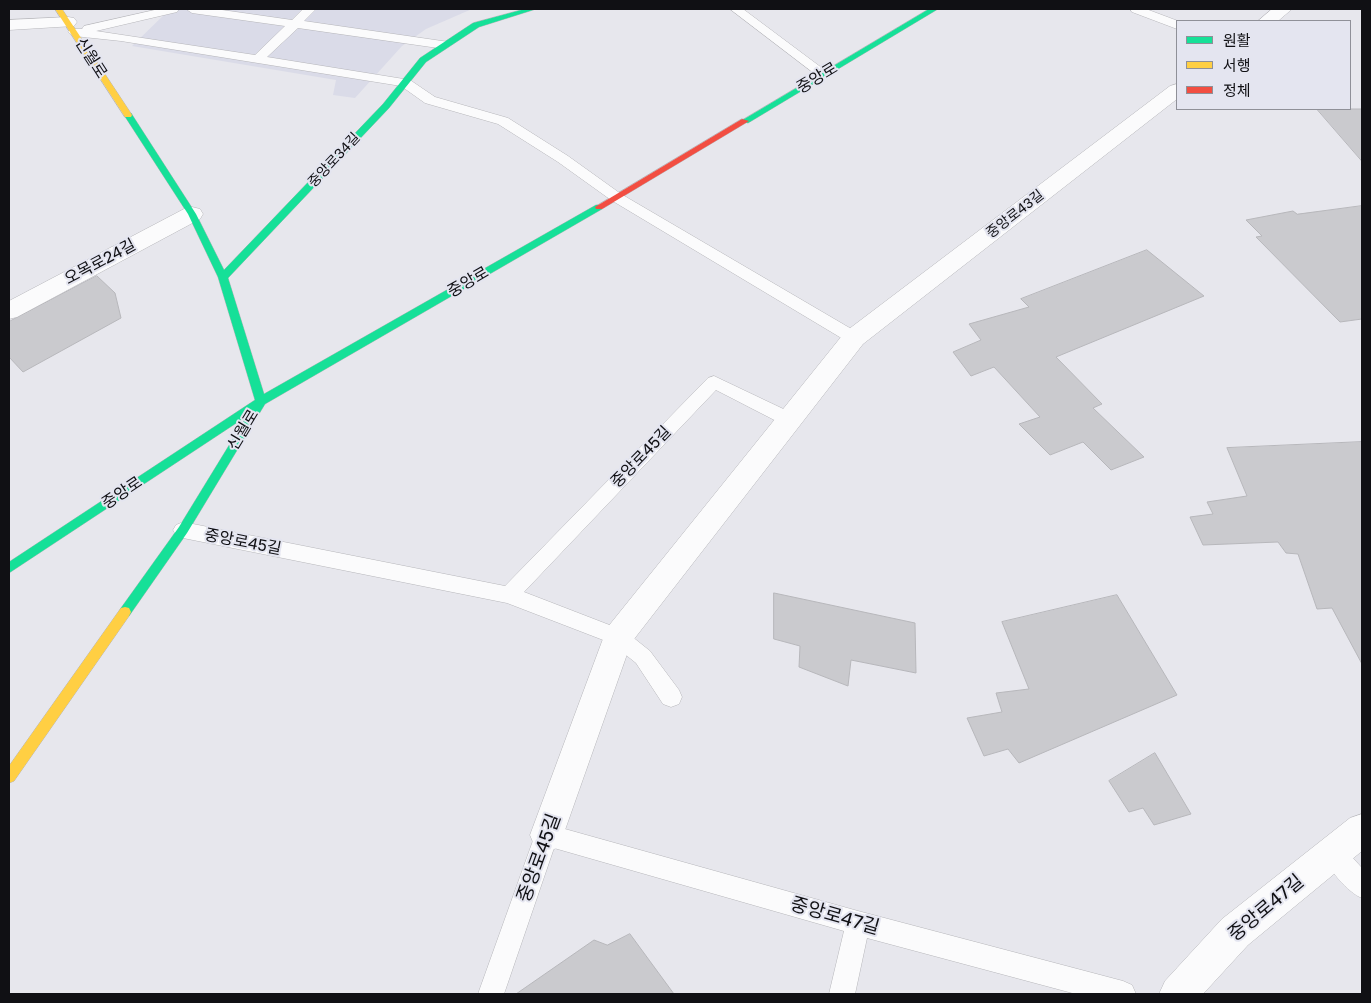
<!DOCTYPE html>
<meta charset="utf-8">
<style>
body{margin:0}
#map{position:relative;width:1371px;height:1003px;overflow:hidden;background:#e7e7ed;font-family:"Golos Text","Noto Sans KR",sans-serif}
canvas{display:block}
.frame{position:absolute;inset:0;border:10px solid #101014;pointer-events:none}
.legend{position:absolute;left:1176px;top:20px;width:175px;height:90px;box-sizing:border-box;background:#e4e5f0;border:1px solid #8f9098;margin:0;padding:6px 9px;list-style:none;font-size:15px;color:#101014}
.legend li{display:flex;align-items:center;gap:10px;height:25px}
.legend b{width:25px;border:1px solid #8f9098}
</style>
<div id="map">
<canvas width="1371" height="1003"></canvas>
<div class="frame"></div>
<ul class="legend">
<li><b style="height:6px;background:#16e098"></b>원활</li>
<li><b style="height:6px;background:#ffcf43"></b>서행</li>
<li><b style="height:6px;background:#f24e42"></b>정체</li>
</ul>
</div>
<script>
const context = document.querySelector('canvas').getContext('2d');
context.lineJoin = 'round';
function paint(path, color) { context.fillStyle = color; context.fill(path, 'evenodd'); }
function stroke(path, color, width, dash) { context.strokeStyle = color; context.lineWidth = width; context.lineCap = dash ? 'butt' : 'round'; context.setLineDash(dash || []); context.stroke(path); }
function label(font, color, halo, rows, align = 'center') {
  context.font = font + ' "Golos Text","Noto Sans KR",sans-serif'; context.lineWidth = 4; context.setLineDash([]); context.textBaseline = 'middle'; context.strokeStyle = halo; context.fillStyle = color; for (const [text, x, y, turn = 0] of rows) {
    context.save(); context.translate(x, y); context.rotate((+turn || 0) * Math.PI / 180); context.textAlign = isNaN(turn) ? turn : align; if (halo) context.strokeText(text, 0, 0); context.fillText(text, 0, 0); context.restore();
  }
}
const built = new Path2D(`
 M 170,9 L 472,9 L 426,29 L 402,46 L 355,98 L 333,95 L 336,80 L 132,46 Z`);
const building = new Path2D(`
 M 1317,109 L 1362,109 L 1362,161 Z
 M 1362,206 L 1362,319 L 1340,322 L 1256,237 L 1262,236 L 1246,220 L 1293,211 L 1297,214 Z
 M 1147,250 L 1204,296 L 1056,357 L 1102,404 L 1093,408 L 1144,457 L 1111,470 L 1083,442 L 1050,455 L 1019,424 L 1040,417 L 994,367 L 971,376 L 953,352 L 981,340 L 969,324 L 1029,307 L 1021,299 Z
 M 97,276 L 115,293 L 121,318 L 23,372 L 9,357 L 9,322 Z
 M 1362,442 L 1362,664 L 1332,608 L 1317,609 L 1298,554 L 1286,553 L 1278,542 L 1203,545 L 1190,517 L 1213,514 L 1207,502 L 1247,496 L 1227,448 Z
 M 774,593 L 915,623 L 916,673 L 851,660 L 848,686 L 799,667 L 800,646 L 774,639 Z
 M 1117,595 L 1177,695 L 1019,763 L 1008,749 L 984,756 L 967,718 L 1002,712 L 996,693 L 1029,689 L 1002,622 Z
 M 1155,753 L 1191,814 L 1154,825 L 1143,808 L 1129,812 L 1109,781 Z
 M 630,934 L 674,994 L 516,994 L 594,940 L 607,945 Z`);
const lane = new Path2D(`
 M 159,9 L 179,9 L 177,12 L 96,31 L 255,55 L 285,26 L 192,13 L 186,9 L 215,9 L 292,20 L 303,9 L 316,9 L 304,21 L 449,42 L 451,45 L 445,49 L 298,28 L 267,57 L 410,80 L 435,97 L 508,118 L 568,156 L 621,194 L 860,334 L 862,338 L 860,342 L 854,344 L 848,342 L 611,200 L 558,162 L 498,124 L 425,103 L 401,86 L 121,41 L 74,36 L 68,32 L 70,29 L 82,29 L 84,26 Z
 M 730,9 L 743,9 L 830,74 L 829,77 L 819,77 Z
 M 1130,9 L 1146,9 L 1178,21 L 1177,29 L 1132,12 Z
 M 714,376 L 796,415 L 799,420 L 796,425 L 790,426 L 784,425 L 716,390 L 524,592 L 625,631 L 650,651 L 679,690 L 682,697 L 679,704 L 671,707 L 663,704 L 636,663 L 611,643 L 507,603 L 183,538 L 176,535 L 173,530 L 176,525 L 183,522 L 505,586 L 708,378 Z
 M 547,824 L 858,911 L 1123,981 L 1132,985 L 1136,994 L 1076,994 L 867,938 L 855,994 L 829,994 L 844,931 L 554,848 L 504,994 L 478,994 L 535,835 L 539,827 Z
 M 1333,841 L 1341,845 L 1362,868 L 1362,898 C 1348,893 1327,867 1321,853 L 1325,845 Z`);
const street = new Path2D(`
 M 1272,9 L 1292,9 L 1278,21 L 1258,21 Z
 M 68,17 L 74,18 L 77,22 L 74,26 L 9,30 L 9,20 Z
 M 1177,84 L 1177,99 L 863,344 L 631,643 L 559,847 L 547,852 L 535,847 L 530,835 L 607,628 L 845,332 L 1170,86 Z
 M 192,207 L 200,209 L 203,214 L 200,219 L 17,317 L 9,319 L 9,301 L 184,209 Z
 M 1362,814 L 1362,851 L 1248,945 L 1203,994 L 1159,994 L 1165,981 L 1222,919 L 1350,818 Z`);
const fast = new Path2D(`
 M 525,9 L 536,9 L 479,27 L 426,62 L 389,108 L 228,278 L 264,394 L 596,205 L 602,205 L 602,209 L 265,404 L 187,533 L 129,616 L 125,617 L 121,616 L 119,612 L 121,608 L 179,527 L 247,416 L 9,573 L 9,562 L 255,400 L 218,277 L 188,214 L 124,115 L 125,113 L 131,113 L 196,214 L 224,270 L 383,104 L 420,58 L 473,23 Z
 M 929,9 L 938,9 L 748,123 L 741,121 Z`);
const slow = new Path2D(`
 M 55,9 L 62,9 L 132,115 L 131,117 L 125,117 Z
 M 125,607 L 129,608 L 131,612 L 129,616 L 14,781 L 9,783 L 9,766 L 121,608 Z`);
const jam = new Path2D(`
 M 742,119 L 749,121 L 602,209 L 596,209 L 595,207 Z`);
const farStreetnames = [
 ["중앙로34길",334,160,-47],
 ["중앙로43길",1015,214,-38]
];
const streetNames = [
 ["신월로",91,58,57],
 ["중앙로",817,78,-31],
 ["오목로24길",100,262,-28],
 ["중앙로",468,282,-30],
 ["신월로",243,430,-59],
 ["중앙로45길",641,457,-46],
 ["중앙로",122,493,-34],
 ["중앙로45길",243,542,11]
];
const nearStreetnames = [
 ["중앙로45길",539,858,-70],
 ["중앙로47길",1266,908,-40],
 ["중앙로47길",835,916,16]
];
paint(built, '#dadbe8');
paint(building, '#cacace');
stroke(building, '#b7b7bb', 1);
stroke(lane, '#b6b6ba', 1);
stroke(street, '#b6b6ba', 1);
stroke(fast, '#b6b6ba', 1);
stroke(slow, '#b6b6ba', 1);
stroke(jam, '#b6b6ba', 1);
paint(lane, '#fbfbfc');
paint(street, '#fbfbfc');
paint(fast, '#16e098');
paint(slow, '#ffcf43');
paint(jam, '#f24e42');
label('14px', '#101014', '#e4e5f0', farStreetnames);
label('16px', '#101014', '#e4e5f0', streetNames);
label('19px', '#101014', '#e4e5f0', nearStreetnames);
</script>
